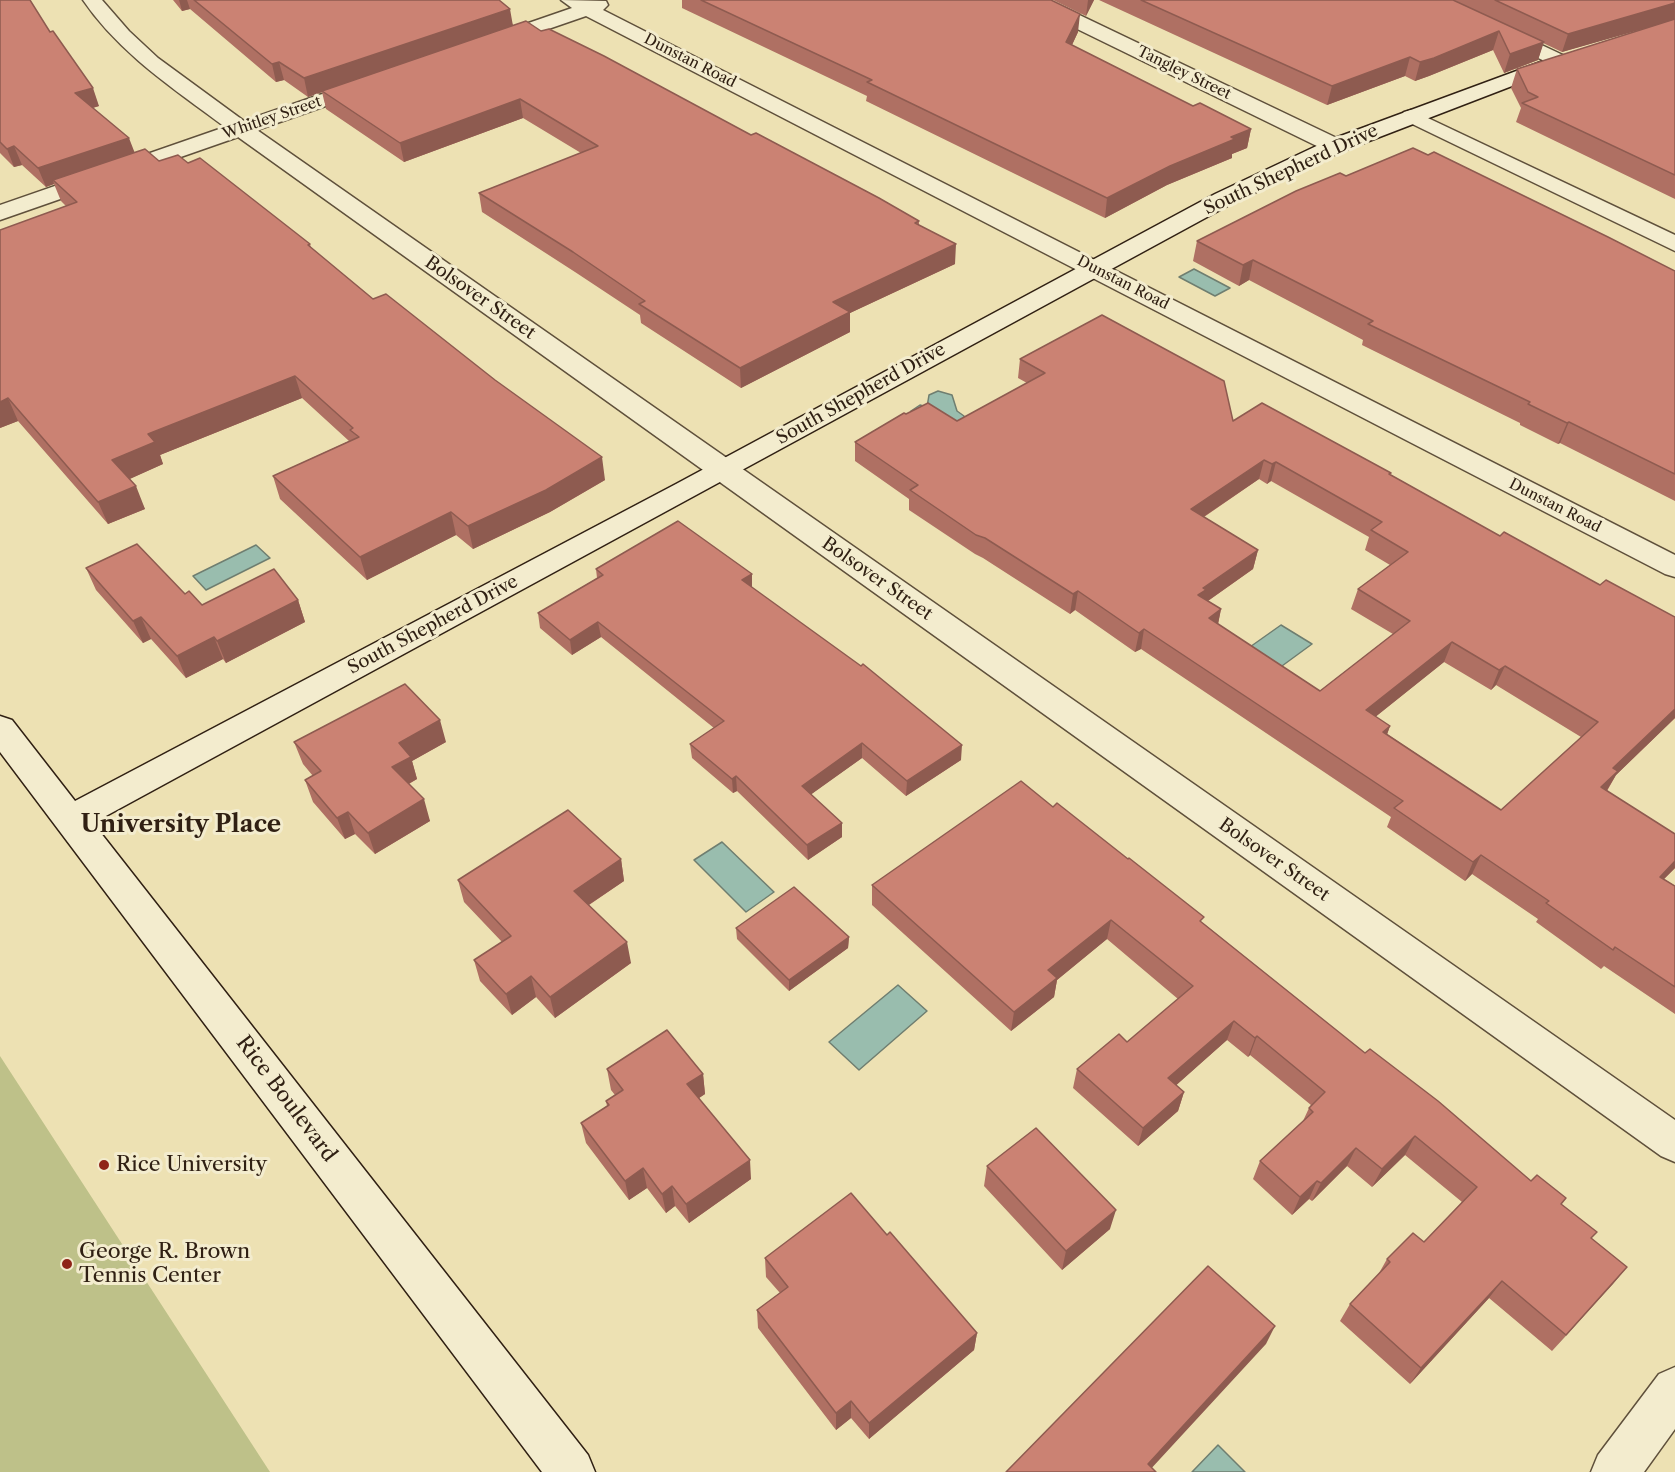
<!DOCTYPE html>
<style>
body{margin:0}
canvas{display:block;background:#ede1b3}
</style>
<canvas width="1675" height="1472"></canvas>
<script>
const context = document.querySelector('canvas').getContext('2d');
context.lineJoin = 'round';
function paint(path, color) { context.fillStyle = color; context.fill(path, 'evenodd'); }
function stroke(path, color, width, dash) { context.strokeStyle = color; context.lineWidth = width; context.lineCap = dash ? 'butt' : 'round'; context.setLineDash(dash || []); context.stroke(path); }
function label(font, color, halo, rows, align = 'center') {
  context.font = font + ' "Libre Caslon Text",serif'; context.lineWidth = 6; context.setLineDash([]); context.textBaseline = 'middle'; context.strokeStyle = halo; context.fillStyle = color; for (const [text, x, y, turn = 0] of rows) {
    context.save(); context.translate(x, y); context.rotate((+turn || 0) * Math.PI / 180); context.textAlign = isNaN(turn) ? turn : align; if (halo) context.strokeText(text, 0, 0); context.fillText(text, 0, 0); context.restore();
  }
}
const green = new Path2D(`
 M 0,1056 L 270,1472 L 0,1472 Z`);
const water = new Path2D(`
 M 1194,269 L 1230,288 L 1215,296 L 1179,277 Z
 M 938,391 L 952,395 L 957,411 L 964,416 L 963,423 L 917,416 L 911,411 L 920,405 L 927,407 L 929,395 Z
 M 256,545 L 270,558 L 206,590 L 193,576 Z
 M 1281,625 L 1312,644 L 1271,674 L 1240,654 Z
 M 722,842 L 774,892 L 746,912 L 694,860 Z
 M 898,985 L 927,1011 L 859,1070 L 829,1042 Z
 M 1218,1445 L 1245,1472 L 1192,1472 Z`);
const street = new Path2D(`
 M 83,0 L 102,0 L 129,31 L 158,58 L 244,121 L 360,81 L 374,81 L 377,85 L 374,89 L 257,130 L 1675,1120 L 1675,1162 L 1661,1156 L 238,137 L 0,220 L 0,205 L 225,127 C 174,89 119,53 83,0 Z
 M 561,0 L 606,1 L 608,5 L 603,10 L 1675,555 L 1675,577 L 1665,574 L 586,16 L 499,46 L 485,46 L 482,42 L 485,38 L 572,8 Z
 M 1024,0 L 1048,0 L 1343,141 L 1346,146 L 1343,151 L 1335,152 L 1327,151 L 1026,4 Z
 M 1422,0 L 1446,0 L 1567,57 L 1570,61 L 1567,65 L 1553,65 L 1424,4 Z
 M 1411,110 L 1675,235 L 1675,251 L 1404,120 L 1401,116 L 1404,112 Z
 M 1675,1367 L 1675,1429 L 1644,1472 L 1591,1472 L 1598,1455 L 1659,1374 Z`);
const secondary = new Path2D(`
 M 1557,56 L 1564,58 L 1567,62 L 1564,66 L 1343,151 L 1231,204 L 93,823 L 588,1455 L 595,1472 L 542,1472 L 0,752 L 0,716 L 12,720 L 75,801 L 676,484 L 1215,194 L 1327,141 Z`);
const wall = new Path2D(`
 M 0,0 L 99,106 L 93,108 L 134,152 L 159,161 L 188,163 L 310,244 L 311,248 L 373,299 L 605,480 L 550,512 L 473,549 L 456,535 L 367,580 L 280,499 L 273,476 L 349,441 L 302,398 L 160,455 L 163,464 L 129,479 L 145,509 L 108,524 L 18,421 L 0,428 L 66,206 L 61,201 L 54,184 L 46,187 L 22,165 L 14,167 L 0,153 Z
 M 173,0 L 499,0 L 513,25 L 541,31 L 751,135 L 919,221 L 919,225 L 955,264 L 850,313 L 850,332 L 741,388 L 641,323 L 640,315 L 575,272 L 482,212 L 479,193 L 581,153 L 523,118 L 404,162 L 326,109 L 322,92 L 308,97 L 284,80 L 276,82 L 190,9 L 182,11 Z
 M 682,0 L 1051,0 L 1078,32 L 1072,45 L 1193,106 L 1251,129 L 1247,148 L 1232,154 L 1232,158 L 1167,185 L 1105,218 L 866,101 L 867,96 L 682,8 Z
 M 1053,0 L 1094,0 L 1086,16 Z
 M 1099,0 L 1675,0 L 1675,199 L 1516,122 L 1521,108 L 1511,88 L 1517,69 L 1668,21 L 1562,52 L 1543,43 L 1538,60 L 1504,73 L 1493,50 L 1429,76 L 1415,81 L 1405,76 L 1327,105 Z
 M 1346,176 L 1675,271 L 1675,501 L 1560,443 L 1558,444 L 1520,425 L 1520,423 L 1362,345 L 1363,340 L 1249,280 L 1239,286 L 1193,261 L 1197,241 Z
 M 1020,359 L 1233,421 L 1391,475 L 1500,536 L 1600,585 L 1675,617 L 1675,718 L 1616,775 L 1607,791 L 1675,834 L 1675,868 L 1664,879 L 1675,886 L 1675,1014 L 1604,966 L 1601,969 L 1536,922 L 1538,919 L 1472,874 L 1465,881 L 1387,827 L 1391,817 L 1141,649 L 1135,652 L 1075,610 L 1070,614 L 983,558 L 975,554 L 909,510 L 909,499 L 855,461 L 855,442 L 906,414 L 957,421 L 1027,383 L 1018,378 ZM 1259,479 L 1267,484 L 1271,481 L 1369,537 L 1365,550 L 1390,565 L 1358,589 L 1351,609 L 1393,634 L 1320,691 L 1218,624 L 1221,609 L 1208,601 L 1253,569 L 1258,550 L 1204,517 ZM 1444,662 L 1491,690 L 1496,685 L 1581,737 L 1501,810 L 1387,734 L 1390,726 L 1375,717 Z
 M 86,568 L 185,594 L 202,605 L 298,600 L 305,622 L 226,663 L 223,659 L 186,678 L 151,639 L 143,643 L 96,590 Z
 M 596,569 L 752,574 L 752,587 L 961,760 L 906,796 L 862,758 L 811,794 L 842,837 L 808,860 L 737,791 L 733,793 L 692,758 L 690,744 L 714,728 L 601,637 L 572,655 L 540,628 L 538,613 L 597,578 Z
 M 294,742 L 446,742 L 412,761 L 417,779 L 409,784 L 430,821 L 375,854 L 355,834 L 345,839 L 313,802 L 305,780 L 313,776 L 303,764 Z
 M 621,859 L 624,881 L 589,905 L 631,963 L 555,1018 L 536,997 L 512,1015 L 480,981 L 474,960 L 502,942 L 464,902 L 458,880 Z
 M 872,885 L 1203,923 L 1365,1053 L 1562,1205 L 1591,1238 L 1627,1267 L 1552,1351 L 1489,1298 L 1410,1384 L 1340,1321 L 1350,1304 L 1378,1275 L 1387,1259 L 1424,1242 L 1462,1202 L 1405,1155 L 1372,1187 L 1347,1166 L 1312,1201 L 1309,1199 L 1292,1215 L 1253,1179 L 1260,1161 L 1303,1121 L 1309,1108 L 1311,1105 L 1250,1055 L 1248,1057 L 1227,1040 L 1176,1085 L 1184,1092 L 1178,1111 L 1138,1146 L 1073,1088 L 1077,1069 L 1127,1042 L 1178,999 L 1107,939 L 1057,980 L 1054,997 L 1011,1031 L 872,905 Z
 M 736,928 L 849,937 L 848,948 L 789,991 L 737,939 Z
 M 607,1069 L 703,1074 L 705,1094 L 699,1098 L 751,1179 L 689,1223 L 675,1206 L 666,1213 L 647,1188 L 629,1200 L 586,1143 L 581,1123 L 607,1106 L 606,1101 L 615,1095 L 611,1090 Z
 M 987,1166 L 1110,1229 L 1062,1270 L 984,1186 Z
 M 887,1235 L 977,1333 L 974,1350 L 869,1439 L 851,1418 L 836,1430 L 758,1328 L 757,1310 L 780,1293 L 766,1277 L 765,1258 Z`);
const shadedWall = new Path2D(`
 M 179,0 L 187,0 L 190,9 L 182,11 Z
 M 1088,0 L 1094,0 L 1086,16 Z
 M 1675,3 L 1675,20 L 1562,52 L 1568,34 Z
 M 510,9 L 513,26 L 308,97 L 304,78 Z
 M 1080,14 L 1078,32 L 1065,60 L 1066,42 Z
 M 1499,31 L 1493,50 L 1429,76 L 1415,81 L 1420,62 Z
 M 1544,42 L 1538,60 L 1504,73 L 1510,54 Z
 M 1410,57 L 1405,76 L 1327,105 L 1332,86 Z
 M 279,62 L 284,80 L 276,82 L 272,64 Z
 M 93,88 L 99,106 L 81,111 L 75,93 Z
 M 520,99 L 523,118 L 404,162 L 400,143 Z
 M 1251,129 L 1247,148 L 1232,154 L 1232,158 L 1167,185 L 1105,218 L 1107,198 L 1170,166 L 1231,137 Z
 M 129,138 L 136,156 L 53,180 L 54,184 L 46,187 L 38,168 Z
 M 14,146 L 22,165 L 14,167 L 7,149 Z
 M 956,244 L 955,264 L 850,313 L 850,332 L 741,388 L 740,368 L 833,302 Z
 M 1253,260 L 1249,280 L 1239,286 L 1243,265 Z
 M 295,376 L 302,398 L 160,455 L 163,464 L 121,483 L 112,460 L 148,434 Z
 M 8,398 L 18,421 L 0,428 L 0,402 Z
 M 1569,422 L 1560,443 L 1558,444 L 1567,423 Z
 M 602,457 L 605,480 L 550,512 L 473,549 L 468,526 Z
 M 1264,460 L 1259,479 L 1187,528 L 1191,509 Z
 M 1276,462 L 1271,481 L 1267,484 L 1272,464 Z
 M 136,486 L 145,509 L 108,524 L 98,502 Z
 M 451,512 L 456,535 L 367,580 L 360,557 Z
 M 1258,550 L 1253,569 L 1202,605 L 1198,595 L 1203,588 Z
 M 752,574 L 752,589 L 742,580 Z
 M 1078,591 L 1075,610 L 1070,614 L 1073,594 Z
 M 298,600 L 305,622 L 226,663 L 217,641 Z
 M 1221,609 L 1217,629 L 1209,618 Z
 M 141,617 L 151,639 L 143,643 L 133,621 Z
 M 598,622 L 601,637 L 572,655 L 570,640 Z
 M 1144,629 L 1141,649 L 1135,652 L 1139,633 Z
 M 214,637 L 223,659 L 186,678 L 177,656 Z
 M 1452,642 L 1444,662 L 1359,730 L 1366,710 Z
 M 1505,666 L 1496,685 L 1491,690 L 1499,670 Z
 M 1675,709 L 1675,718 L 1616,775 L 1607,790 L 1590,807 L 1601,787 L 1613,768 Z
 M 440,720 L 446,742 L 412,761 L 417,779 L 399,789 L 392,767 L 399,743 Z
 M 1390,726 L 1383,746 L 1383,732 Z
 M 862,743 L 862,758 L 802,801 L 802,786 Z
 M 962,745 L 961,760 L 906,796 L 907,781 Z
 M 736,776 L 737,791 L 733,793 L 732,779 Z
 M 424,799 L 430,821 L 375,854 L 368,833 Z
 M 348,812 L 355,834 L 345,839 L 337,818 Z
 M 842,823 L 842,837 L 808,860 L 807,845 Z
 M 1481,855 L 1472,874 L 1465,881 L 1473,862 Z
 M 621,859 L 624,881 L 578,912 L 574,891 Z
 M 1675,861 L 1675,868 L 1648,895 L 1660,877 Z
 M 1111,920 L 1107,939 L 1057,980 L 1054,997 L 1011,1031 L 1014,1012 L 1048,970 Z
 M 849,937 L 848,948 L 789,991 L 789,980 Z
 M 627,942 L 631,963 L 555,1018 L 550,997 Z
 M 531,976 L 536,997 L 512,1015 L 506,994 Z
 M 1234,1021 L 1227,1040 L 1163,1097 L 1168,1078 Z
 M 1257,1036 L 1250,1055 L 1248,1057 L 1255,1038 Z
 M 703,1074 L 705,1094 L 690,1104 L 687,1084 Z
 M 1184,1092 L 1178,1111 L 1138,1146 L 1143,1128 Z
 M 1415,1136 L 1405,1155 L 1372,1187 L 1382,1169 Z
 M 1356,1148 L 1347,1166 L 1312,1201 L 1321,1183 Z
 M 750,1160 L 751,1179 L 689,1223 L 686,1204 Z
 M 643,1168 L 647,1188 L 629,1200 L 625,1181 Z
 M 1317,1181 L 1309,1199 L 1292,1215 L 1300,1197 Z
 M 672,1186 L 675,1206 L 666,1213 L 662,1194 Z
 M 1116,1210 L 1110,1229 L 1062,1270 L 1066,1251 Z
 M 1627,1267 L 1613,1284 L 1552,1351 L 1566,1335 Z
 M 1502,1281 L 1489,1298 L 1410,1384 L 1421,1368 Z
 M 1275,1326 L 1266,1344 L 1148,1472 L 1148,1464 Z
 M 977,1333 L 974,1350 L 869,1439 L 869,1423 Z
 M 851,1401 L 851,1418 L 836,1430 L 836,1413 Z`);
const building = new Path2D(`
 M 0,0 L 30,0 L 50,32 L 53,31 L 93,88 L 75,93 L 129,138 L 38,168 L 14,146 L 7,149 L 0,142 Z
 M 194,0 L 499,0 L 510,9 L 304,78 L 279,62 L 272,64 Z
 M 701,0 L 1051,0 L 1080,14 L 1066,42 L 1193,106 L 1200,103 L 1251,129 L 1231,137 L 1235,139 L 1170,166 L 1107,198 L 867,82 L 872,80 Z
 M 1141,0 L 1453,0 L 1544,42 L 1510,54 L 1499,31 L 1434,58 L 1420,62 L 1410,57 L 1332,86 Z
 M 1495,0 L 1675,0 L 1675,3 L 1568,34 Z
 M 1675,19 L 1675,175 L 1522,103 L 1538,97 L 1528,92 L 1517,69 Z
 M 526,21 L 541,31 L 549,29 L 604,56 L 751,135 L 756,133 L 879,198 L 919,221 L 915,223 L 956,244 L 833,302 L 850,312 L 740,368 L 639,304 L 645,301 L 573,252 L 479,193 L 598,146 L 520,99 L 400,143 L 322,91 Z
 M 1413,148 L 1428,155 L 1434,152 L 1608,237 L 1675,271 L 1675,474 L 1569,422 L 1567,423 L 1528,404 L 1530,402 L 1368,324 L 1373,321 L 1253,260 L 1243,265 L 1197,241 L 1296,191 L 1340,173 L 1346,176 Z
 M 145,149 L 159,161 L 178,155 L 188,163 L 200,158 L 310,244 L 308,245 L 373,299 L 386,294 L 495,380 L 602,457 L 546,490 L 468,526 L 451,512 L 360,557 L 273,476 L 359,437 L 350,430 L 353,428 L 295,376 L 148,434 L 155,442 L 112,460 L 136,486 L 98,502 L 8,398 L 0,402 L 0,230 L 77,202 L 53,180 Z
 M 1102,315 L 1224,381 L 1233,421 L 1262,403 L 1391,473 L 1389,474 L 1500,536 L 1504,532 L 1600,585 L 1606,580 L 1675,617 L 1675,709 L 1613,768 L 1618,771 L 1601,787 L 1675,834 L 1675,861 L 1660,877 L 1675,886 L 1675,987 L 1615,947 L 1613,950 L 1546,903 L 1549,901 L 1481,855 L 1473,862 L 1394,808 L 1403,801 L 1144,629 L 1139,633 L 1078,591 L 1073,594 L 985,538 L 976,535 L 910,490 L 918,485 L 855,442 L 904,413 L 906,414 L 928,403 L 957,421 L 1045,373 L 1020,359 ZM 1264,460 L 1272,464 L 1276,462 L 1382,522 L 1371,530 L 1408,552 L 1358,589 L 1410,621 L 1320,691 L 1209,618 L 1221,609 L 1198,595 L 1206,590 L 1203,588 L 1258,550 L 1191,509 ZM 1452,642 L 1499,670 L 1505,666 L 1598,722 L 1501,810 L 1383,732 L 1390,726 L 1366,710 Z
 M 678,521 L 752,574 L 742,580 L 861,666 L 863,664 L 962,745 L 907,781 L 862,743 L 802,786 L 842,823 L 807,845 L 736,776 L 732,779 L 690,744 L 724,721 L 598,622 L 570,640 L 538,613 L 603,575 L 596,569 Z
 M 137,544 L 185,594 L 189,591 L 202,605 L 274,569 L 298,600 L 217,641 L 214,637 L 177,656 L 141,617 L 133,621 L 86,568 Z
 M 405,684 L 440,720 L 399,743 L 411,757 L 392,767 L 424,799 L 368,833 L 348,812 L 337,818 L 305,780 L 321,771 L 294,742 Z
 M 1021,781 L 1053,807 L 1057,803 L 1128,859 L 1129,858 L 1204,917 L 1200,921 L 1365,1053 L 1370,1049 L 1438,1101 L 1531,1181 L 1537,1175 L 1566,1198 L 1561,1204 L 1597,1232 L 1591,1238 L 1627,1267 L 1566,1335 L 1502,1281 L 1421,1368 L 1350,1304 L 1390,1262 L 1387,1259 L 1413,1233 L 1424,1242 L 1477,1187 L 1415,1136 L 1382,1169 L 1356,1148 L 1321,1183 L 1317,1181 L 1300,1197 L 1260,1161 L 1313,1112 L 1309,1108 L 1325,1092 L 1257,1036 L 1255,1038 L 1234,1021 L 1168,1078 L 1184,1092 L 1143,1128 L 1077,1069 L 1119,1034 L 1127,1042 L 1193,986 L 1111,920 L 1048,970 L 1057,978 L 1014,1012 L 872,885 Z
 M 568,810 L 621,859 L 574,891 L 627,942 L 550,997 L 531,976 L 506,994 L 474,960 L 511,936 L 458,880 Z
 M 794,887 L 849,937 L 789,980 L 736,928 Z
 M 667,1030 L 703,1074 L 687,1084 L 750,1160 L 686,1204 L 672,1186 L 662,1194 L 643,1168 L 625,1181 L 581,1123 L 609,1105 L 606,1101 L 623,1090 L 607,1069 Z
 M 1036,1128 L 1116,1210 L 1066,1251 L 987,1166 Z
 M 851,1193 L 887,1235 L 890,1232 L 977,1333 L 869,1423 L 851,1401 L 836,1413 L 757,1310 L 788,1287 L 765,1258 Z
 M 1208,1266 L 1275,1326 L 1148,1464 L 1156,1472 L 1006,1472 Z`);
const markers = [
 [104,1165,6,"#8f2418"],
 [67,1264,6,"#8f2418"]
];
const farStreetnames = [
 ["Dunstan Road",690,61,27],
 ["Tangley Street",1184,73,26],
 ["Whitley Street",272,118,-19],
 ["Dunstan Road",1123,283,27],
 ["Dunstan Road",1555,506,27]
];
const streetNames = [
 ["South Shepherd Drive",1291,170,-25],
 ["Bolsover Street",480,298,35],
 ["South Shepherd Drive",861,394,-29],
 ["Bolsover Street",877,579,35],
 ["South Shepherd Drive",433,625,-28],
 ["Bolsover Street",1274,860,35]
];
const nearStreetnames = [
 ["Rice Boulevard",286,1099,53]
];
const nearPoinames = [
 ["Rice University",116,1165],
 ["George R. Brown",79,1252],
 ["Tennis Center",79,1276]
];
const districtNames = [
 ["University Place",181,825]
];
paint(green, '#bec189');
paint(water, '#99bdae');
stroke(water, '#6f7e70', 1.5);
stroke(street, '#5f503b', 3);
stroke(secondary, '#302013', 3);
paint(street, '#f3ecce');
paint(secondary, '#f3ecce');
paint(wall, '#af7063');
paint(shadedWall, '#8e5b50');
paint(building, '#cb8273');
stroke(building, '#8e5b50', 1.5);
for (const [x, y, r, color] of markers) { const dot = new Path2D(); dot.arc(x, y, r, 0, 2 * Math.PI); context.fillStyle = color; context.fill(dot); stroke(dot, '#f3ecce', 2); }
label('15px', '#302013', '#f3ecce', farStreetnames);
label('18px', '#302013', '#f3ecce', streetNames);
label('21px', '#302013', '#f3ecce', nearStreetnames);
label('21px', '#302013', '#f3ecce', nearPoinames, 'left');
label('bold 24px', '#302013', '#f3ecce', districtNames);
</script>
